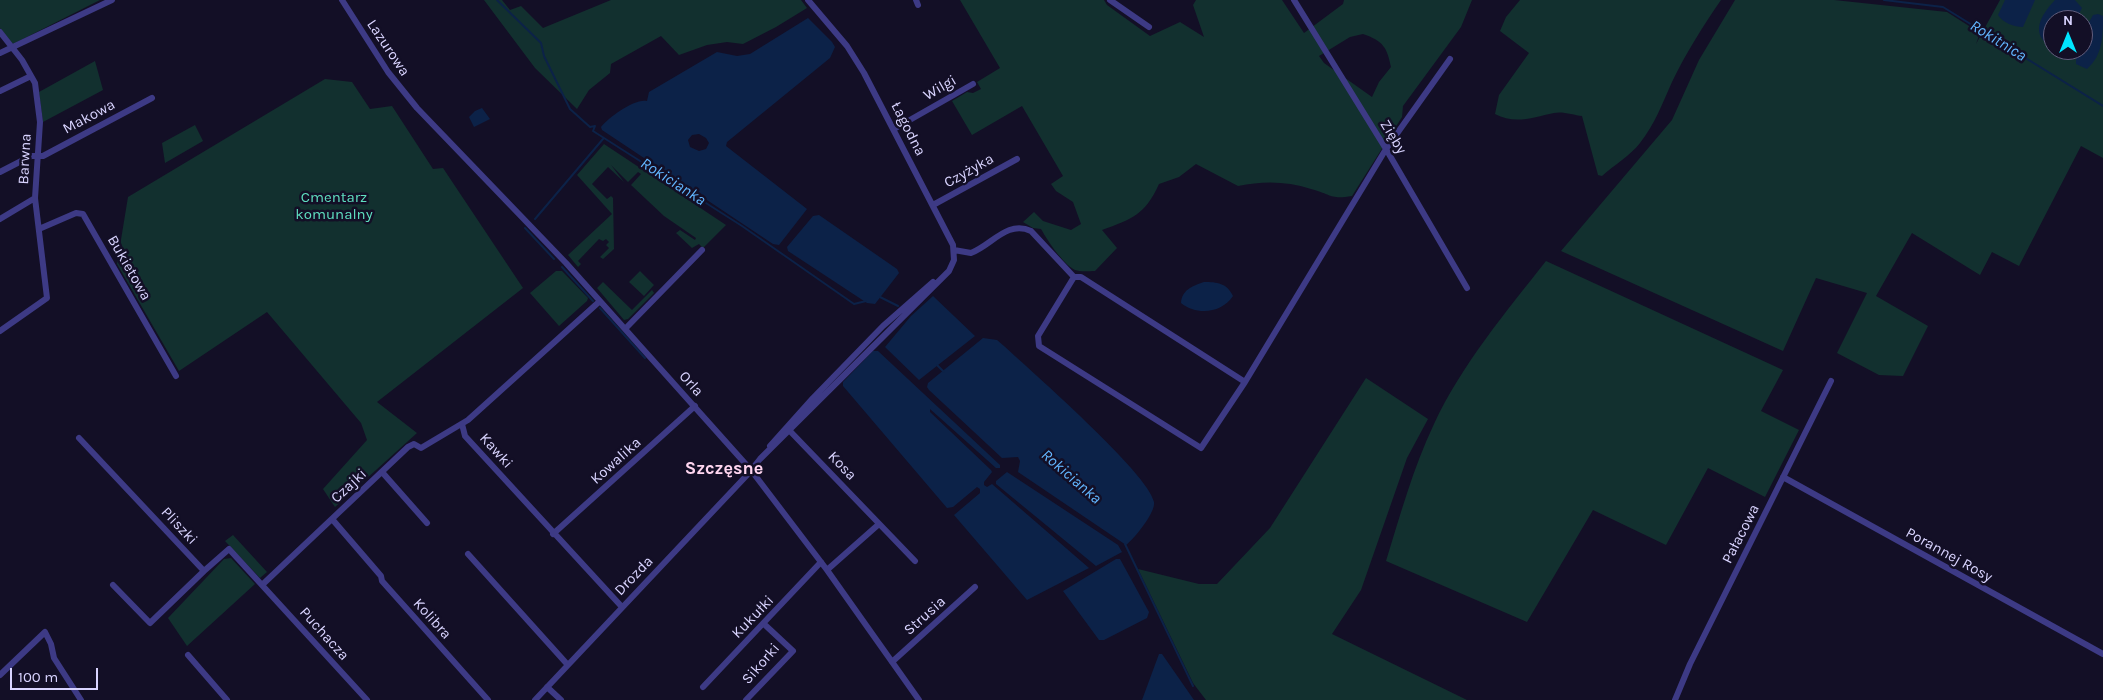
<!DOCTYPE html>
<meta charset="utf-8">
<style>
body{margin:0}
#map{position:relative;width:2103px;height:700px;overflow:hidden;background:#130f26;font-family:Karla,sans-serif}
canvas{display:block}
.north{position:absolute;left:2043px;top:10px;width:50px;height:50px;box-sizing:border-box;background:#130f26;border:1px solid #625e7d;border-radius:50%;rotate:0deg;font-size:14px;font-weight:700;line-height:20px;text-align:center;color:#d9d4ff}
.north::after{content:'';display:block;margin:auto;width:18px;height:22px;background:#00e5ff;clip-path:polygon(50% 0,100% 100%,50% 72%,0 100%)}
.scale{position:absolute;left:10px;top:668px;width:88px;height:22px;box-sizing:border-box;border:2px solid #d9d4ff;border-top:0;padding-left:6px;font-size:15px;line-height:18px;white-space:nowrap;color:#d9d4ff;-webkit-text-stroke:4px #130f26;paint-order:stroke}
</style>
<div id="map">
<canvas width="2103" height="700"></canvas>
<div class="north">N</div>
<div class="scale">100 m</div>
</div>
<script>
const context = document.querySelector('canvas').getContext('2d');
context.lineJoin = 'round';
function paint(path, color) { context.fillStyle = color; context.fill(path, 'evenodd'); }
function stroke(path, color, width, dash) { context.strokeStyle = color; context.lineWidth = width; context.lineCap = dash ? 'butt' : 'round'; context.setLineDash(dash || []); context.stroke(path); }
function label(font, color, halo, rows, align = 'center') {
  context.font = font + ' Karla,sans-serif'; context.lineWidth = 5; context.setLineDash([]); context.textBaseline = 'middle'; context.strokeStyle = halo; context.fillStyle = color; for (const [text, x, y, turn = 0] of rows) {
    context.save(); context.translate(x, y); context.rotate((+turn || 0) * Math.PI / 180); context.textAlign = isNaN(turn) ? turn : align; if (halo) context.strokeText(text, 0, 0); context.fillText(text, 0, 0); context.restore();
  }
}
const green = new Path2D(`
 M 0,0 L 100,0 L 13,44 L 0,28 Z
 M 484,0 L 502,0 L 510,10 L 521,6 L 543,28 L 611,0 L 801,0 L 807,8 L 776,27 L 743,44 L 727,42 L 707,45 L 679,55 L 661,36 L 611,64 L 610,73 L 589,90 L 577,109 L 535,68 Z
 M 960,0 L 1104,0 L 1107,5 L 1150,36 L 1180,22 L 1204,37 L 1193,5 L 1196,0 L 1282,0 L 1304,33 L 1343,4 L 1344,0 L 1472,0 L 1461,27 L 1403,106 L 1402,117 L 1352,196 C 1330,200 1331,194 1311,189 C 1286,181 1263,181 1238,186 L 1196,164 L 1179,177 L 1159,184 C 1145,215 1132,219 1102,230 L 1117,248 L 1095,271 C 1089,271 1080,272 1075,270 C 1062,263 1048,241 1041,229 L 1033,228 L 1023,222 L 1034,212 L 1043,221 L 1071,230 L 1081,224 L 1073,202 L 1056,191 L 1051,184 L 1063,176 L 1022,106 L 972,135 L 952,101 L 967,92 L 973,93 L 981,89 L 977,82 L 1000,68 ZM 1363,34 C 1383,41 1387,47 1391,67 L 1379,82 L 1372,97 L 1324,63 L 1319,56 L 1350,37 Z
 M 1520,0 L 1721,0 C 1703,26 1686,53 1672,82 C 1662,104 1655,124 1640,143 C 1630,156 1614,165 1602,176 L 1598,175 L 1582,116 C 1574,115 1562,111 1554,113 C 1534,117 1515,125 1495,114 L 1499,95 L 1529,53 L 1500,31 L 1506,17 Z
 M 1735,0 L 1834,0 L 1947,12 L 1980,33 L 1976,44 L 2000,0 L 2103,0 L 2103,158 L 2081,146 L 2019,266 L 1992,252 L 1980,275 L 1912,233 L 1876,296 L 1928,326 L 1903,376 L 1879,375 L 1837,353 L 1867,293 L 1816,278 L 1783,351 L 1561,251 L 1672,120 L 1699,60 ZM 2053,20 L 2083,20 L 2083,50 L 2053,50 Z
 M 95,61 L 103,90 L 43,122 L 39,92 Z
 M 325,79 L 352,82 L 370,109 L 392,106 L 433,169 L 443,168 L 523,288 L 377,402 L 417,433 L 335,507 L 323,489 L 367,440 L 361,423 L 267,312 L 179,371 L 117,264 L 128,197 Z
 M 195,125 L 203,141 L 165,163 L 162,143 Z
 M 604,144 L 726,225 L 703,248 L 699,244 L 692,248 L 676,233 L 680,230 L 695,240 L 696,238 L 664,216 L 631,185 L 641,174 L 638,172 L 628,182 L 611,165 L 624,182 L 608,167 L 592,184 L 607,199 L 611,196 L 613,198 L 614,249 L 603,259 L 600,257 L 609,248 L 606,245 L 609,242 L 606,239 L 603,241 L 599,239 L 578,261 L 581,264 L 578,267 L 568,255 L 612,214 L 577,175 Z
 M 1546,261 L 1783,370 L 1761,411 L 1799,430 L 1765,497 L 1708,468 L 1666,545 L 1593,510 L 1527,622 L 1386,561 C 1400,516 1413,468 1434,424 C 1462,364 1506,312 1546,261 Z
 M 556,271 L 562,271 L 588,298 L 587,301 L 559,326 L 530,293 Z
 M 640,271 L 654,285 L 644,296 L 629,282 Z
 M 603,282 L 632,310 L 652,290 L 654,293 L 628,319 L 624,320 L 597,288 Z
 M 1366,378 L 1428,419 L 1407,458 L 1361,590 L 1332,634 L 1467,700 L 1206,700 L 1193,683 L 1138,569 L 1199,584 L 1217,584 L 1270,528 Z
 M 233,535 L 267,572 L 260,578 L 225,541 Z
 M 231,558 L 255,584 L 187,646 L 168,618 L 224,559 Z`);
const water = new Path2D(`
 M 2005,0 L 2035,0 L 2023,27 C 2014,27 2003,23 1998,15 Z
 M 2055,0 L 2075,0 L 2082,8 L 2076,20 L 2053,20 L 2053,48 C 2029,35 2040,16 2055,0 Z
 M 2098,14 L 2103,16 C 2103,36 2103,55 2087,69 L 2076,64 L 2076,50 L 2083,50 L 2083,33 L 2093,15 Z
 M 808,18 L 832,42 L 835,47 L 830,58 L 727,142 L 726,146 L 807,209 L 779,245 L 773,244 L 602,130 L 601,127 C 609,117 635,98 647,101 L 649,92 L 717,52 L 737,56 L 750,54 ZM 699,134 L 706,138 L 709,143 L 706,149 L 699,151 L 690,147 L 688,140 L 692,135 Z
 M 482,108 L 490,119 L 474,127 L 469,117 L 475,111 Z
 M 819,215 L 897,269 L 899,273 L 875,304 L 867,303 L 788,251 L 787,247 L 813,216 Z
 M 1204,282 C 1217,282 1227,283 1233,296 C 1222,313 1197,316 1181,303 C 1182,290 1192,286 1204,282 Z
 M 933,296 L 975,336 L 919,380 L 885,347 L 911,316 Z
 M 983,338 L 997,340 L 1004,346 C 1031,371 1149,474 1154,502 C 1156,512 1134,539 1126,545 L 1018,472 L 1020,461 L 1018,457 L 1002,458 L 929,390 L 927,387 L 928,383 Z
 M 873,351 L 878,351 L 1000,465 L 1000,468 L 996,468 L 930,409 L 930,412 L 991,470 L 992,472 L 984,482 L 984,485 L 987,487 L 992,484 L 1089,568 L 1027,600 L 954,515 L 980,493 L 980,489 L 977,487 L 953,507 L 947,508 L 843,386 L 843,382 Z
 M 1007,472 L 1118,545 L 1122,552 L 1096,566 L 996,484 L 996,481 Z
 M 1116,559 L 1120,559 L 1149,612 L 1147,618 L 1104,640 L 1099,640 L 1063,591 Z
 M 1159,654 L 1162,654 L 1194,700 L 1142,700 Z`);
const stream = new Path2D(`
 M 497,0 L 541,43 L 544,56 L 570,109 L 590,127 L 595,126 L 593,131 L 742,226 L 854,304 L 866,301
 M 1884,0 L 1943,7 L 2103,106
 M 535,219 L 603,139
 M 525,228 L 554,259
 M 562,267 L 593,301
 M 880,297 L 898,306
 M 600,308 L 645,358
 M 937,365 L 944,372
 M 1125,544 L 1193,686`);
const minor = new Path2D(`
 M 342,0 L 388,72 L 417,108 L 566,263 L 751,470 L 827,570 L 919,700
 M 916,0 L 918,5
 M 1110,0 L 1149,27
 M 1294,0 L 1386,149 L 1467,288
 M 0,32 L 22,60 L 35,83 L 40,122 L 35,198 L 47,298 L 0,331
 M 0,53 L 112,0
 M 0,91 L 31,76
 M 894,129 L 973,84
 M 0,172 L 31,156 L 43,156 L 152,98
 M 933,205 L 1017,159
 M 0,219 L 35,198
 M 39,229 L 76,213 L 83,214 L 176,376
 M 954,250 L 971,253 C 992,245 1007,220 1031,231 L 1074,277
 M 1074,277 L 1081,277 L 1245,382 L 1201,448 L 1039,346 L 1038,336 Z
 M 625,329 L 702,250
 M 1245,382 L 1386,149 L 1450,59
 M 462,424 L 465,436 L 622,607
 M 788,429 L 915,561
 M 79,438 L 204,571 L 229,549 L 367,700
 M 770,446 L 813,398 L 883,326 L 933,282
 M 382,472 L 427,523
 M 1783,477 L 2103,654
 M 332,519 L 381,576 L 382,581 L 488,700
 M 553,534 L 695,406
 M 468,554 L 567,664
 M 827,570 L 879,524
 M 113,585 L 150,623 L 204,571
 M 262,585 L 408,447 L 414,444 L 421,448 L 468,420 L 600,301
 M 188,655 L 227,700
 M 892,662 L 975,587
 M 0,675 L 45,632 L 51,644 L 54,658 L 81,700
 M 547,687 L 561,700
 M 703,687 L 821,562
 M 535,700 L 749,473 L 760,459 L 949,271 L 954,260 L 953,245 L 864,73 L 847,46 L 808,0
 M 746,700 L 793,651 L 764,624
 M 1675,700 L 1690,664 L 1831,381`);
const streetNames = [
 ["Lazurowa",388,48,56],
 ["Wilgi",940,88,-30],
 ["Makowa",89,117,-28],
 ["Łagodna",908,129,63],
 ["Zięby",1393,137,59],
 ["Barwna",25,159,-87],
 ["Czyżyka",969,171,-29],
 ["Bukietowa",129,268,60],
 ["Orla",691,384,48],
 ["Kawki",496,451,48],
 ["Kowalika",616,461,-42],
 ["Kosa",842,466,46],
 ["Czajki",349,486,-43],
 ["Pliszki",179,526,47],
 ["Pałacowa",1741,534,-63],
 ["Porannej Rosy",1949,555,29],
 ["Drozda",634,576,-46],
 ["Strusia",925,616,-42],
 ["Kukułki",753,617,-46],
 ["Kolibra",432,619,48],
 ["Puchacza",324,634,48],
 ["Sikorki",761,664,-49]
];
const parkNames = [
 ["Cmentarz",334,198],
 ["komunalny",334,215]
];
const waterNames = [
 ["Rokitnica",1998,41,32],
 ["Rokicianka",673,182,33],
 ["Rokicianka",1071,477,41]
];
const quarterNames = [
 ["Szczęsne",724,469]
];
paint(green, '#12302f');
paint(water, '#0c2248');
stroke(stream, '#0c2248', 2);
stroke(minor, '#3d3a85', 6);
label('15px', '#d9d4ff', '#130f26', streetNames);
label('15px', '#5fe0c0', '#130f26', parkNames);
label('italic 16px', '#62b6ff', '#130f26', waterNames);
label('bold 18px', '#ffd6f0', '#130f26', quarterNames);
</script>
